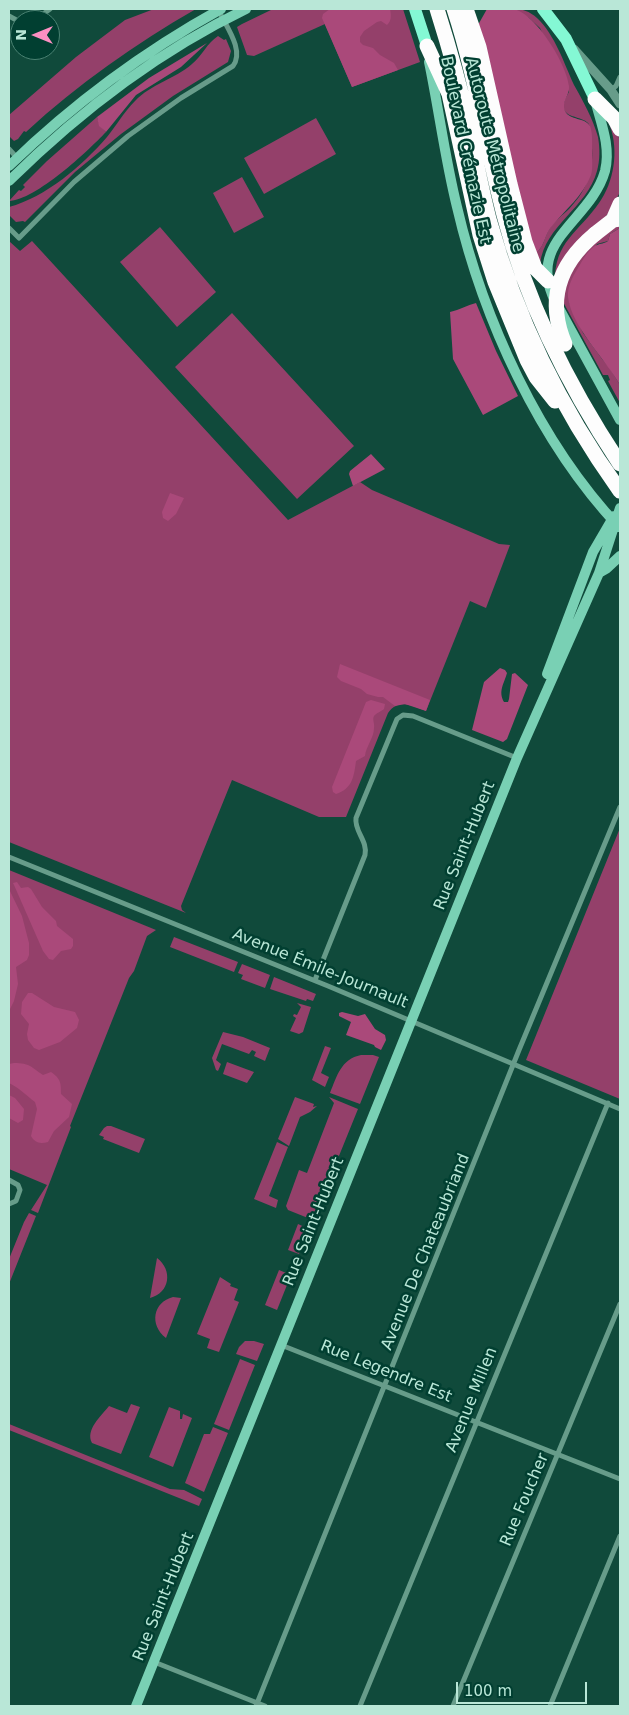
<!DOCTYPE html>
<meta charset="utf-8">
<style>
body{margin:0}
#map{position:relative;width:629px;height:1715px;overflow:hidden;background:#104a3b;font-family:"DejaVu Sans",sans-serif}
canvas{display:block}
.frame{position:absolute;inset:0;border:10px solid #b9e7d7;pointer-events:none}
.north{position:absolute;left:10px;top:10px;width:50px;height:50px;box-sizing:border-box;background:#013f31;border:1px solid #4b8273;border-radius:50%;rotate:270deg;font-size:14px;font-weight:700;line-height:20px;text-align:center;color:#b9e7d7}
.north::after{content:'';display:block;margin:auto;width:18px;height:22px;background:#fc8fc2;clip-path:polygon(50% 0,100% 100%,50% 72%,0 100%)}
.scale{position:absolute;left:456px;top:1682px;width:131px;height:22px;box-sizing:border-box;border:2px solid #b9e7d7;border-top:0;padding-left:6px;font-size:15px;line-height:18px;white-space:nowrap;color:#b9e7d7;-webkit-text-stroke:4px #013f31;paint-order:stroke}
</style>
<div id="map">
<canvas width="629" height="1715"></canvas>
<div class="frame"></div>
<div class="north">N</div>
<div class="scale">100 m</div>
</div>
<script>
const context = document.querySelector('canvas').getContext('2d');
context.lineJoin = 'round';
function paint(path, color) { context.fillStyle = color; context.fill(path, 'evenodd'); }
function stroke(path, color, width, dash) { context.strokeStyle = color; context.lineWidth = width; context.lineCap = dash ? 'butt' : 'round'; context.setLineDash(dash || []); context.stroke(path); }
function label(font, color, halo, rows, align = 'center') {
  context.font = font + ' "DejaVu Sans",sans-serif'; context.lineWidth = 5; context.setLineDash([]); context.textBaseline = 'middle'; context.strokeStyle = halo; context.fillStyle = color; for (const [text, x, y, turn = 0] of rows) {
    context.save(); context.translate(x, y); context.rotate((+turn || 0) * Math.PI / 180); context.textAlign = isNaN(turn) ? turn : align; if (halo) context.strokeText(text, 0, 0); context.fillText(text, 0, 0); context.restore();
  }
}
const green = new Path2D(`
 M 154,9 L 196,9 C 135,44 78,84 26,132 L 24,131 L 18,139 L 14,141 L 9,136 L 9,115 L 76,57 L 125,20 Z
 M 273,9 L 403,9 L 420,62 L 352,87 L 325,24 L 254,56 L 247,55 L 237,27 L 242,24 Z
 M 513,9 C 523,9 529,11 537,18 C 555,35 564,63 574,85 C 583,101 593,119 598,137 C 600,148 600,161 597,171 C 587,208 545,225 540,264 L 534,254 C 545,247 543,239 550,228 C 554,221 563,215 569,209 C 589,188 595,167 591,138 C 590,133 591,127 588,123 C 580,114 552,120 569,92 L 540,28 L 529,18 Z
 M 218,36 L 224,40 L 226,39 L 231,51 L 228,62 L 173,96 L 121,134 L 75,172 L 25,222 L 23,221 L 16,222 L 9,215 L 9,207 C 46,197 82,166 107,137 C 116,126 124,112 135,101 C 151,84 175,79 192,64 C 202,56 207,43 218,36 Z
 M 97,117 L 100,126 L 106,132 C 88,151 36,200 9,201 L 19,190 L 21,191 L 25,187 L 23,185 L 47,161 Z
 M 316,118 L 336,154 L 264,194 L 244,158 Z
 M 610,126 L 617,133 L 620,140 L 620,192 L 611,210 L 555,282 C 554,242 579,232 599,203 C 614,182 619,151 610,126 Z
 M 242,177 L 264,217 L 234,233 L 213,193 Z
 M 620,225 L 620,228 L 610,234 L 608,241 L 597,244 L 569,302 L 583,333 L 602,359 L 609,367 L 620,385 L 620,403 L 608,381 L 610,380 L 608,375 L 603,375 L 562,300 C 563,291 569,269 574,262 C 586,247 603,233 620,225 Z
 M 160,227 L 216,292 L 177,327 L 120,262 Z
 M 9,241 L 20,251 L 32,241 L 288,520 L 360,482 L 372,490 L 499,544 L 510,545 L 486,608 L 470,601 L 426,711 C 412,706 399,698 388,713 L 346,817 L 319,817 L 232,780 L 181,906 L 182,910 L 186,913 L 9,842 Z
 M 232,313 L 354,446 L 297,499 L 175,367 Z
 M 620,828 L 620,1099 L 526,1060 Z
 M 9,870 L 156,930 L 147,936 L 134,971 L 129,978 L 70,1126 L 71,1127 L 38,1213 L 31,1210 L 47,1185 L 9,1169 Z
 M 174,937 L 238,962 L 234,972 L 170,947 Z
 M 242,964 L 270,975 L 265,988 L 241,979 L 243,975 L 238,973 Z
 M 274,977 L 316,994 L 313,1001 L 307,999 L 306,1001 L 270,989 Z
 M 297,1003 L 311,1007 L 303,1032 L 299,1034 L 290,1031 L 296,1018 L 293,1016 L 294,1014 L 297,1015 L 301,1007 Z
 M 223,1032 L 243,1037 L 270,1048 L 265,1061 L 254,1056 L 256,1052 L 252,1050 L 249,1054 L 222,1044 L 216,1060 L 221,1064 L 218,1071 L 216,1070 L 212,1058 Z
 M 325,1046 L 331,1048 L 321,1073 L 329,1077 L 325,1087 L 312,1080 Z
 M 361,1055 L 373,1055 L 379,1057 L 360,1104 L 330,1093 C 337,1076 341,1059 361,1055 Z
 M 227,1062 L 254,1072 L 247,1083 L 223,1074 Z
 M 295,1097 L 314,1104 L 313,1107 L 317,1106 L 310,1112 L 300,1117 L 289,1146 L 278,1139 Z
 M 329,1097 L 358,1109 L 313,1220 L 288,1210 L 286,1206 L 299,1170 L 307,1173 L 334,1103 Z
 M 107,1126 L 111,1126 L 145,1139 L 139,1153 L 103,1139 L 104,1137 L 99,1135 L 104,1128 Z
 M 277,1142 L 288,1147 L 269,1196 L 278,1200 L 276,1208 L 254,1199 Z
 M 29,1213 L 36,1216 L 9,1284 L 9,1259 L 24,1222 Z
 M 298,1224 L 309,1229 L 299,1254 L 288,1250 Z
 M 157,1258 C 173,1270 170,1293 150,1298 Z
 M 279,1270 L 291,1275 L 277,1310 L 265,1305 Z
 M 220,1277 L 231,1284 L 230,1286 L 238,1289 L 234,1300 L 239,1302 L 219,1352 L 207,1348 L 210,1339 L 197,1334 Z
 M 173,1297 L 181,1298 L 166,1338 C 149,1325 153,1302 173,1297 Z
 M 245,1341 L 254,1341 L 264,1344 L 257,1361 L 236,1354 L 239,1347 Z
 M 240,1359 L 255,1365 L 229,1430 L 214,1424 Z
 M 131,1404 L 140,1407 L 121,1454 L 92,1443 C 85,1430 101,1416 109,1406 L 127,1413 Z
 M 169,1407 L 180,1411 L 180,1419 L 182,1419 L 183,1414 L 192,1418 L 173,1467 L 149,1457 Z
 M 9,1424 L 170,1489 L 184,1490 L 202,1499 L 199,1506 L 9,1430 Z
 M 213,1427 L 228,1433 L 204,1492 L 185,1483 L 204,1434 L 210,1434 Z`);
const forest = new Path2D(`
 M 330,9 L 390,9 C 391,14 392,21 387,25 L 381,21 L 377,22 L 364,31 L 360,37 L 360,42 L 363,45 L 373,48 L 380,55 L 394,63 L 398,70 L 352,87 L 322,18 L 323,14 Z
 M 487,9 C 495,9 505,7 513,9 C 536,13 567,65 569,86 C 570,95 561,102 565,111 C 570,121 585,117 590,126 C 593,134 592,144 592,153 C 592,160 593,169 591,175 C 583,196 565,210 552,226 C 544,235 545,248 534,254 L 478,25 Z
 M 207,43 L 181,67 L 136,95 L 106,132 L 99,126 L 97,117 L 149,78 Z
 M 620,228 L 620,385 C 606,360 571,326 568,297 C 567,287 573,276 578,268 C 583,260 588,249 597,245 C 601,243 604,244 608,241 L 610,234 Z
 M 476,303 L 496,351 L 518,396 L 483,415 L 453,359 L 450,312 C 460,310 467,305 476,303 Z
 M 371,454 L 385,469 L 353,486 L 349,474 L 350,471 Z
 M 170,493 L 184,498 L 176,514 L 168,521 L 163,518 L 162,512 Z
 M 340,664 L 430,700 L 426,711 L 405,704 L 395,706 L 383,697 L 378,697 L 367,694 L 361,689 L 341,681 L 337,677 Z
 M 500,668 L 505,670 L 507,673 C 504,684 498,691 504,702 L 508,702 L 509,699 L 512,674 L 515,673 L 528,685 L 507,739 L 503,742 L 472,730 L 484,682 Z
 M 371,700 L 385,704 L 384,709 C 382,711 376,713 374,716 C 372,719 375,724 374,728 C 374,738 366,746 365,756 L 356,761 C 354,777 352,789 336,794 L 333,792 L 332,787 L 366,702 Z
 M 17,882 L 21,888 L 28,887 L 31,889 L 42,907 L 56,921 L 57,926 L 73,939 L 73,946 L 71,949 L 61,951 L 53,960 L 49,959 L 43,951 L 14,885 L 13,883 Z
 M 9,889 L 22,916 L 29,943 L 29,955 L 27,960 L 16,967 L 18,984 L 14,1001 L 9,1011 Z
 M 28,993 L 32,993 L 54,1007 L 75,1012 L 79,1020 L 77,1028 L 60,1042 L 39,1050 L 34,1048 L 28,1040 L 27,1034 L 29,1024 L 21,1014 L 22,1002 Z
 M 342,1012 L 358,1016 L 365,1014 L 375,1029 L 385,1035 L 386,1040 L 381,1050 L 375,1047 L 374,1045 L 346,1035 L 351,1022 L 339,1016 L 339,1013 Z
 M 14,1063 C 30,1063 31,1067 43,1075 L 51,1072 C 61,1079 61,1083 61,1094 L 72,1104 L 69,1117 L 54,1131 L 48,1142 C 40,1144 35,1143 31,1136 L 37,1109 L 35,1102 C 26,1095 19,1088 9,1083 L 9,1064 Z
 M 9,1095 L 15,1098 L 24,1109 L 23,1120 L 18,1123 L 9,1118 Z`);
const minor = new Path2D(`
 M 9,16 L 20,22
 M 35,20 L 50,9
 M 611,90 L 616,86 L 620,77
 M 9,149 L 19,160
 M 9,228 L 19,238 L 74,182 L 128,136 L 181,98 L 233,66 C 245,50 225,25 218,9
 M 9,857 L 328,986 L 620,1109
 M 315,980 L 365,855 C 368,841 354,831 356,818 L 397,719 L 403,715 L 413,716 L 517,758
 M 9,1180 L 18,1185 L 20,1190 L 16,1201 L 9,1204
 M 281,1345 L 620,1479
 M 154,1662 L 265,1706
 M 256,1706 L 519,1050 L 620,807
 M 360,1706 L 608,1103
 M 453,1706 L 620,1304
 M 550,1706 L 620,1536`);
const tertiary = new Path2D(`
 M 574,49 L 611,90 L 620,104`);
const secondary = new Path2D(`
 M 429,62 C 439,110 445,159 457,207 C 483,319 539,442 619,527
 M 595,100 C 601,123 611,147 605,171 C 591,221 525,241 555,301 L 620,420
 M 9,166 C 73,104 143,52 221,9
 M 9,181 C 79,112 157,52 246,9
 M 599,573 L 606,569 L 620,556
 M 547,674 L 593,552 L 614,516
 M 136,1706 L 517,758 L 599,573 L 620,508`);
const primary = new Path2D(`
 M 415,9 L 427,46
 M 543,9 L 566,39 L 595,99`);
const motorway = new Path2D(`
 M 437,9 C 449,47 460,86 469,126 C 475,157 481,188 489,219 C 516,317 561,409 620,491
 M 454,9 C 476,76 486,146 504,215 C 527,304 569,387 620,464
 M 466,9 L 479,47 L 510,184 L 525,242 L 535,268 L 548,281
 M 427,46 L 449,94 L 480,235 L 495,282 L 527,360 L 536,377 L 555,401
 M 595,99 L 614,118 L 620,129
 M 613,220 L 620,204
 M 595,234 L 613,220 L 620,219`);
const motorwayBridge = new Path2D(`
 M 565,344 C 546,300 559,264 595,234`);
const streetNames = [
 ["Boulevard Crémazie Est",465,150,78],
 ["Autoroute Métropolitaine",494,155,76],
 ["Rue Saint-Hubert",465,846,-68],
 ["Avenue Émile-Journault",320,969,22],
 ["Rue Saint-Hubert",314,1222,-68],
 ["Avenue De Chateaubriand",426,1252,-68],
 ["Rue Legendre Est",386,1372,22],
 ["Avenue Millen",472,1400,-68],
 ["Rue Foucher",525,1500,-67],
 ["Rue Saint-Hubert",164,1597,-68]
];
paint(green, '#94406a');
paint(forest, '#aa497a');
stroke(minor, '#679c8a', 5);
stroke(tertiary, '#679c8a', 9);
stroke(secondary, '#79d0b4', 10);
stroke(primary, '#84f8d4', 12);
stroke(motorway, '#fdfdfd', 15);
stroke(motorwayBridge, '#fdfdfd', 15);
label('16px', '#b9e7d7', '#013f31', streetNames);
</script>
